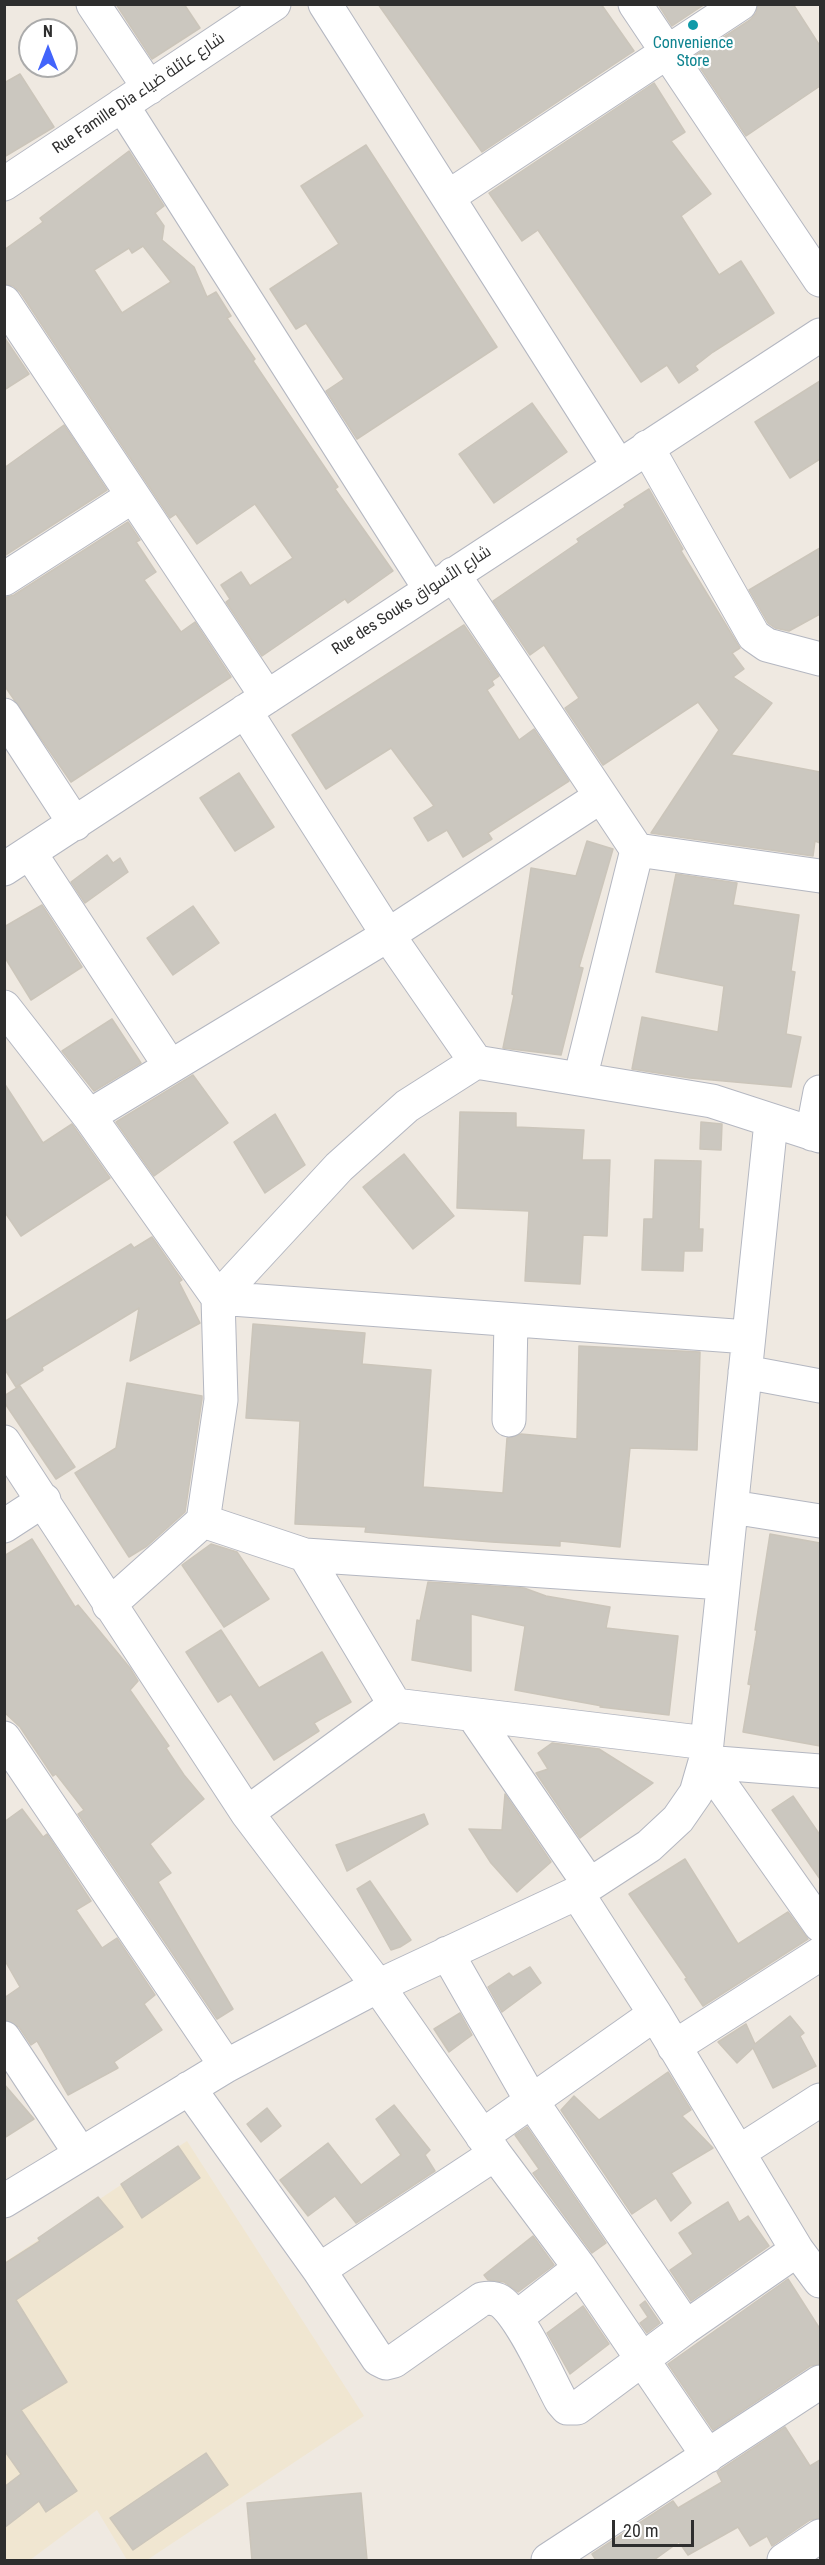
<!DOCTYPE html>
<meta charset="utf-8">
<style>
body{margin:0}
#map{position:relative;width:825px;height:2565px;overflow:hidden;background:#efe9e1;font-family:"Roboto Condensed",sans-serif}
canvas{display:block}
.frame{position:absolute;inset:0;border:6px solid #2e2e2e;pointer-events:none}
.north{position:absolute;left:18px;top:18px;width:60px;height:60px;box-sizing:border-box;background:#fff;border:2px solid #ababab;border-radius:50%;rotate:0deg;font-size:16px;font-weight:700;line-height:24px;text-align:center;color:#2e2e2e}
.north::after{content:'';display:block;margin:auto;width:21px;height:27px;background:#4264fb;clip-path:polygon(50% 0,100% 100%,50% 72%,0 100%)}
.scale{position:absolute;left:612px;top:2520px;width:82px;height:27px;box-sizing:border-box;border:3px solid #2e2e2e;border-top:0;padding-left:8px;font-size:18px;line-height:21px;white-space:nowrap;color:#2e2e2e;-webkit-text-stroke:4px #fff;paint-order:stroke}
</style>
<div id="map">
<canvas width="825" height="2565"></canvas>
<div class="frame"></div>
<div class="north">N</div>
<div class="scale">20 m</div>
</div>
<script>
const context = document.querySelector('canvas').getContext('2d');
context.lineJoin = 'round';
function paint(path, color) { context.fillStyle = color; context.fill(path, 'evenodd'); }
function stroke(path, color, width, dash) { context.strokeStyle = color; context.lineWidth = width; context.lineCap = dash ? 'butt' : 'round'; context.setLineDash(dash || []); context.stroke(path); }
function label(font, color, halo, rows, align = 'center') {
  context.font = font + ' "Roboto Condensed",Cairo,sans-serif'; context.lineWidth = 4.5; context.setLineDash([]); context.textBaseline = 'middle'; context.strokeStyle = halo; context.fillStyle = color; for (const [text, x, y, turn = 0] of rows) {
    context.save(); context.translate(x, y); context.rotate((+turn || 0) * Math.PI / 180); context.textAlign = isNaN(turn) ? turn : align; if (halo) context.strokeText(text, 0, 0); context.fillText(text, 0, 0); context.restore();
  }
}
const education = new Path2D(`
 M 187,2141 L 364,2416 L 147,2560 L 127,2560 L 97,2510 L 30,2560 L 5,2560 L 5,2262 Z`);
const building = new Path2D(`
 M 116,4 L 184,4 L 200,28 L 152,59 Z
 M 378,4 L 601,4 L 634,51 L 482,152 Z
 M 658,4 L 705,4 L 672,26 Z
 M 758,4 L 793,4 L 820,46 L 820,86 L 746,136 L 693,57 L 750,20 L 756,13 Z
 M 20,74 L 54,127 L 4,157 L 4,83 Z
 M 654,83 L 685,132 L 671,141 L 711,194 L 681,216 L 719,275 L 741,261 L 774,313 L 713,352 L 695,366 L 698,370 L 679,383 L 667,365 L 641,382 L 538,230 L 522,241 L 489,193 Z
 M 366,145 L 497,347 L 357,439 L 326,391 L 344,379 L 306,323 L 296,329 L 270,289 L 339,244 L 301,186 Z
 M 129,151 L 164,206 L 155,213 L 164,226 L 162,240 L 194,267 L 207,297 L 216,292 L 231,316 L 227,318 L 255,359 L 253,361 L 338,487 L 335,489 L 393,571 L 348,603 L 345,599 L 262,656 L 226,602 L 230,599 L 221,585 L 241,572 L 250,586 L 293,558 L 255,504 L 197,544 L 176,514 L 170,518 L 20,292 L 13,286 L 4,284 L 4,250 L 43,222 L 40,218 ZM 143,246 L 171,282 L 122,313 L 94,270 L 129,248 L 132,253 Z
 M 4,337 L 29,374 L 4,390 Z
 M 820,381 L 820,459 L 790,478 L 755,422 Z
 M 532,403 L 567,452 L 494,503 L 459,454 Z
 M 64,425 L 107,490 L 4,556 L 4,468 Z
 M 649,489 L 683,549 L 681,551 L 740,648 L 732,653 L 744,669 L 733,677 L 772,703 L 731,755 L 820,772 L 820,843 L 815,841 L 813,856 L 651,833 L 719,730 L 698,702 L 603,765 L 565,708 L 579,698 L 544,645 L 530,655 L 493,601 L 579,542 L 577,539 L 625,507 L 624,505 Z
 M 128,522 L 140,540 L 136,542 L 156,572 L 144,580 L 181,632 L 195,622 L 231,677 L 71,782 L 4,685 L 4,598 L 14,595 Z
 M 820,548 L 820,614 L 789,631 L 775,628 L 768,623 L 749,590 Z
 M 464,625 L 499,676 L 492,681 L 494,685 L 487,690 L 519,740 L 534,729 L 569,781 L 488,833 L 492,839 L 463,857 L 447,830 L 428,841 L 414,818 L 434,806 L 391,748 L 326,789 L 292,735 Z
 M 239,773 L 274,827 L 235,851 L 200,798 Z
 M 587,841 L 613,849 L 579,967 L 583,968 L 561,1055 L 503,1048 L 514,995 L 512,994 L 531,868 L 576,876 Z
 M 107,855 L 113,863 L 120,858 L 128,872 L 85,903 L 71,882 Z
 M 676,874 L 737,883 L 733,905 L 799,915 L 791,971 L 795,972 L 786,1034 L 801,1037 L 791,1087 L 690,1078 L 632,1069 L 642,1017 L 718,1032 L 724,986 L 656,972 Z
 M 42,905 L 82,967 L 31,1000 L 4,956 L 4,927 Z
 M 193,906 L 219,943 L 173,975 L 147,938 Z
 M 112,1019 L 141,1063 L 94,1091 L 62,1051 Z
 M 193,1075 L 228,1123 L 154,1176 L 116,1122 Z
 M 4,1083 L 43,1143 L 72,1124 L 110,1178 L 21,1236 L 4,1211 Z
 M 460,1112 L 516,1113 L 516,1127 L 584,1130 L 582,1160 L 610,1160 L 607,1236 L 583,1235 L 580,1284 L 525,1281 L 529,1211 L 457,1208 Z
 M 275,1114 L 305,1165 L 265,1193 L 234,1142 Z
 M 701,1122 L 722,1124 L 721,1150 L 700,1149 Z
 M 404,1154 L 454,1216 L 413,1249 L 363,1187 Z
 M 655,1160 L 701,1161 L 699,1229 L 703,1229 L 702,1251 L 684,1251 L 683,1271 L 642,1270 L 644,1219 L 653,1219 Z
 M 152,1237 L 182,1280 L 179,1282 L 200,1323 L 130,1361 L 139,1308 L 42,1367 L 43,1370 L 16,1387 L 4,1368 L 4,1322 L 131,1244 L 134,1248 Z
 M 253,1324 L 365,1333 L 362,1364 L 431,1370 L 423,1487 L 503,1493 L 507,1438 L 521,1434 L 577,1439 L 579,1346 L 700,1352 L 697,1450 L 630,1448 L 620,1547 L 560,1541 L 560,1546 L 492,1542 L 365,1532 L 366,1527 L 295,1524 L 300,1421 L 246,1418 Z
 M 127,1383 L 202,1396 L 202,1399 L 185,1512 L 147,1546 L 129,1557 L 75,1473 L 116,1448 Z
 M 20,1386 L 75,1467 L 56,1479 L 4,1402 L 4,1396 Z
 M 770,1534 L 820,1543 L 820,1746 L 743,1732 L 751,1685 L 748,1684 L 757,1630 L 755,1630 Z
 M 32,1539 L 75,1607 L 78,1605 L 130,1668 L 138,1681 L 130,1690 L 169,1746 L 166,1748 L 184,1775 L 204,1799 L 150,1844 L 171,1873 L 158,1882 L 233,2009 L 217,2019 L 78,1814 L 84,1810 L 56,1774 L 53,1776 L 20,1727 L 4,1712 L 4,1556 Z
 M 211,1544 L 237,1552 L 269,1599 L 224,1627 L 182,1565 Z
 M 428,1582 L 524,1588 L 546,1596 L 610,1607 L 606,1628 L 678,1636 L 669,1715 L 600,1707 L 602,1706 L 515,1690 L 525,1626 L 471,1614 L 471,1671 L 412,1660 L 417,1620 L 420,1621 Z
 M 221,1630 L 259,1688 L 322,1652 L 351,1702 L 314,1723 L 319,1731 L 274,1760 L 231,1694 L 218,1702 L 186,1652 Z
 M 552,1743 L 599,1749 L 653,1783 L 580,1838 L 536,1773 L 548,1769 L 538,1753 Z
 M 505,1794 L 551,1862 L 517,1892 L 491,1863 L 469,1829 L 502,1830 Z
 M 793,1796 L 820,1835 L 820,1879 L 772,1810 Z
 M 22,1809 L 43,1837 L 47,1834 L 91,1901 L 76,1910 L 102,1948 L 117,1938 L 155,1995 L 144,2004 L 162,2030 L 114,2062 L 118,2068 L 68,2095 L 37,2041 L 31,2045 L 19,2027 L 4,2020 L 4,1998 L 20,1987 L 4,1959 L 4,1822 Z
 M 424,1814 L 428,1824 L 347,1871 L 336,1845 Z
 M 685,1859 L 738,1944 L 788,1912 L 808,1939 L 703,2006 L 685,1979 L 687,1978 L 629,1894 Z
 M 370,1881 L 411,1940 L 400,1947 L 391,1950 L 357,1889 Z
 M 530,1967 L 541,1983 L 502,2012 L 488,1987 L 509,1973 L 513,1977 Z
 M 460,2013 L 472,2035 L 449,2052 L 434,2029 Z
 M 790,2016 L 804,2033 L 800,2036 L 816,2066 L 773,2088 L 753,2048 L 737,2063 L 718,2042 L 746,2024 L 755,2044 Z
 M 668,2072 L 691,2110 L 682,2116 L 713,2148 L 671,2173 L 691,2203 L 671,2221 L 656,2198 L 632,2214 L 561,2110 L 574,2096 L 599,2120 Z
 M 4,2084 L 34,2119 L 4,2138 Z
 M 394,2105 L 430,2150 L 425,2155 L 435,2171 L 356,2223 L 335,2196 L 308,2216 L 280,2180 L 328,2143 L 361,2185 L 401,2155 L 376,2119 Z
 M 267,2108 L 281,2126 L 261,2142 L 247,2124 Z
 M 527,2127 L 606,2243 L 592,2253 L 533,2173 L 539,2169 L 515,2135 Z
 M 178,2146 L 200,2178 L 142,2218 L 121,2184 Z
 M 98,2197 L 123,2227 L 16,2300 L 67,2382 L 21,2410 L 77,2491 L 46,2512 L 39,2501 L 4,2528 L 4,2487 L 21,2474 L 4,2450 L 4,2264 L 40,2241 L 38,2238 Z
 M 728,2202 L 739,2222 L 748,2216 L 769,2246 L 691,2301 L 670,2270 L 693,2254 L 679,2233 Z
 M 533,2236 L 554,2265 L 518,2292 L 504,2282 L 488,2280 L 484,2275 Z
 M 788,2279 L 820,2329 L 820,2364 L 810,2366 L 713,2430 L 668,2364 Z
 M 645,2301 L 660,2323 L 647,2333 L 640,2323 L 648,2317 L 640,2305 Z
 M 583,2306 L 609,2344 L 570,2374 L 547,2333 Z
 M 785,2427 L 810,2466 L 820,2460 L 820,2518 L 810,2520 L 772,2546 L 767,2536 L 750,2546 L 738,2527 L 688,2555 L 679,2542 L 654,2560 L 596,2560 L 592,2554 L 673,2501 L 678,2508 L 722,2482 L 717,2472 Z
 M 206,2453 L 228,2485 L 133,2550 L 110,2518 Z
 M 361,2493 L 367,2560 L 252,2560 L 247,2503 Z`);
const minor = new Path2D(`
 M 93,4 L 149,88
 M 325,4 L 618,465
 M 635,4 L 820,280
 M 122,105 L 430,589
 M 4,184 L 274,4
 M 448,197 L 740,4
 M 4,302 L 267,697
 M 647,447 L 754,636 L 767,645 L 820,659
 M 453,574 L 637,850 L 820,876
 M 4,579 L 133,496
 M 245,711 L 388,935 L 476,1062
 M 4,715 L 75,824
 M 30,853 L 170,1066
 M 4,869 L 820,335
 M 4,1007 L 89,1116 L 218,1298 L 221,1400 L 203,1521 L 109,1605
 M 580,1079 L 637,850
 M 89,1116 L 388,935 L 600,797
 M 812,1134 L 820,1092
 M 218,1298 L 339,1167 L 407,1106 L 476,1062 L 712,1101 L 820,1136
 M 218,1298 L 748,1337
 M 745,1372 L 820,1386
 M 509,1420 L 511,1320
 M 4,1442 L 247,1813 L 378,1986 L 495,2154 L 580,2268 L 708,2456
 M 732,1507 L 820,1521
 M 203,1521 L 305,1555 L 723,1583
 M 4,1526 L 44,1500
 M 395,1705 L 707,1743
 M 473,1715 L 589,1884
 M 4,1738 L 226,2066
 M 705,1762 L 820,1925
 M 705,1762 L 820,1771
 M 247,1813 L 395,1705 L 305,1555
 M 577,1893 L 655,2014 L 797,2250 L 820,2281
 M 447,1953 L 531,2100 L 686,2327
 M 4,2038 L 80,2153
 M 674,2047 L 820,1954
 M 189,2088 L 319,2270 L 378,2359 L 386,2363 L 394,2361 L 482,2299 C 488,2298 495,2298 500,2301 C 521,2315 548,2377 561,2401 L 567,2408 L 577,2408 L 686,2327 L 797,2250
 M 482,2136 L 655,2014
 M 739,2152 L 820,2100
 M 4,2201 L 226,2066 L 378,1986 L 577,1893 L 649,1846 L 678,1819 L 696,1793 L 705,1762 L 771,1122
 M 319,2270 L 495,2154
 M 516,2318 L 580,2268
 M 548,2560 L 820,2382
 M 784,2560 L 820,2536`);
const markers = [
 [693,25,6,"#0f9aa8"]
];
const cultureNames = [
 ["Convenience",693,44],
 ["Store",693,62]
];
const streetNames = [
 ["Rue Famille Dia شارع عائلة ضياء",139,94,-34],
 ["Rue des Souks شارع الأسواق",412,601,-33]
];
paint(education, '#f0e6d1');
paint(building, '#cbc7bf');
stroke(building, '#cbc5ba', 1.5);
stroke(minor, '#b4b7c1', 35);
stroke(minor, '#fff', 33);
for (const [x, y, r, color] of markers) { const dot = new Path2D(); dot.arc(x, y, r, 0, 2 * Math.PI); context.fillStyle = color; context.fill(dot); stroke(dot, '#fff', 2); }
label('16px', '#0d838f', '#fff', cultureNames);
label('16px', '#2e2e2e', '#fff', streetNames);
</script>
